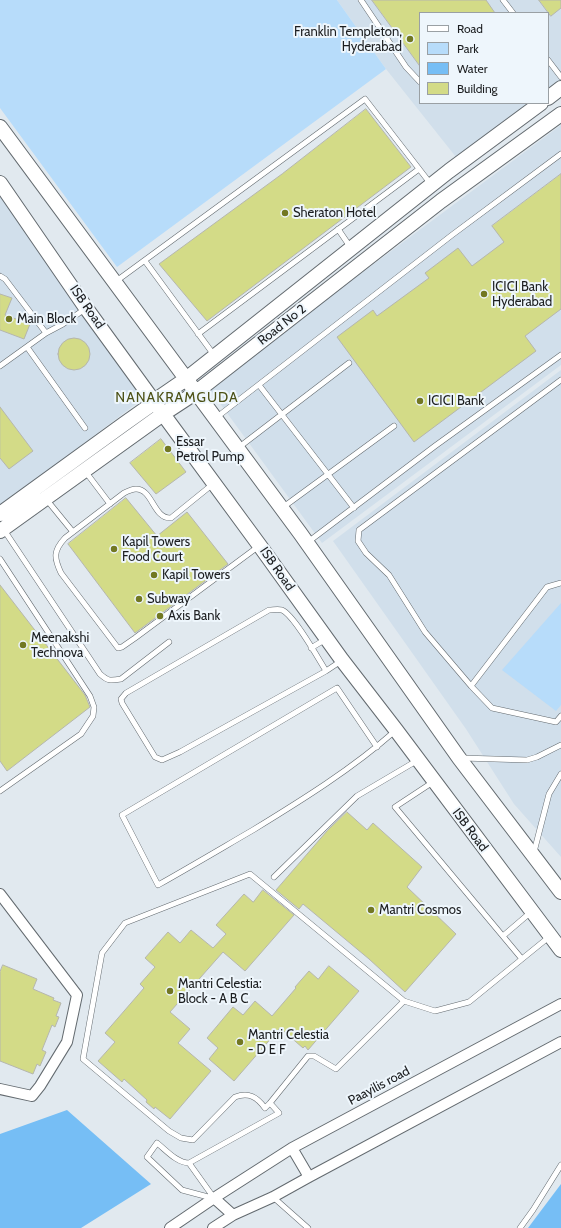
<!DOCTYPE html>
<style>
body{margin:0}
#map{position:relative;width:561px;height:1228px;overflow:hidden;background:#e1e9ef;font-family:Cabin,sans-serif}
canvas{display:block}
.legend{position:absolute;left:419px;top:12px;width:130px;height:92px;box-sizing:border-box;background:#eef6fc;border:1px solid #9aa0a4;margin:0;padding:5px 7px;list-style:none;font-size:12px;color:#1c1e20}
.legend li{display:flex;align-items:center;gap:8px;height:20px}
.legend b{width:20px;border:1px solid #9aa0a4}
</style>
<div id="map">
<canvas width="561" height="1228"></canvas>
<ul class="legend">
<li><b style="height:5px;background:#fff"></b>Road</li>
<li><b style="height:11px;background:#b7dcfa"></b>Park</li>
<li><b style="height:11px;background:#76bef5"></b>Water</li>
<li><b style="height:11px;background:#d3db87"></b>Building</li>
</ul>
</div>
<script>
const context = document.querySelector('canvas').getContext('2d');
context.lineJoin = 'round';
function paint(path, color) { context.fillStyle = color; context.fill(path, 'evenodd'); }
function stroke(path, color, width, dash) { context.strokeStyle = color; context.lineWidth = width; context.lineCap = dash ? 'butt' : 'round'; context.setLineDash(dash || []); context.stroke(path); }
function label(font, color, halo, rows, align = 'center') {
  context.font = font + ' Cabin,sans-serif'; context.lineWidth = 4; context.setLineDash([]); context.textBaseline = 'middle'; context.strokeStyle = halo; context.fillStyle = color; for (const [text, x, y, turn = 0] of rows) {
    context.save(); context.translate(x, y); context.rotate((+turn || 0) * Math.PI / 180); context.textAlign = isNaN(turn) ? turn : align; if (halo) context.strokeText(text, 0, 0); context.fillText(text, 0, 0); context.restore();
  }
}
const built = new Path2D(`
 M 337,0 L 561,0 L 561,80 L 548,89 L 548,13 L 420,13 L 420,103 L 529,103 L 456,157 L 386,69 Z
 M 561,125 L 561,365 L 322,543 L 208,387 Z
 M 0,188 L 149,394 L 0,507 Z
 M 561,370 L 561,857 L 514,804 L 466,729 L 333,541 Z`);
const green = new Path2D(`
 M 0,0 L 337,0 L 386,69 L 117,267 L 0,108 Z
 M 561,603 L 561,705 L 556,711 L 502,670 Z`);
const water = new Path2D(`
 M 67,1110 L 151,1184 L 81,1228 L 0,1228 L 0,1134 Z
 M 561,1184 L 561,1228 L 528,1228 Z`);
const building = new Path2D(`
 M 372,0 L 486,0 L 495,13 L 420,13 L 420,66 Z
 M 539,0 L 561,0 L 561,8 L 551,16 Z
 M 366,109 L 411,167 L 207,321 L 159,264 L 282,174 Z
 M 561,174 L 561,309 L 525,336 L 536,351 L 414,442 L 337,337 L 373,310 L 377,316 L 429,278 L 425,273 L 458,248 L 472,266 L 504,242 L 492,226 Z
 M 0,294 L 12,298 L 5,315 L 30,324 L 24,339 L 0,330 Z
 M58 354a16 16 0 1 1 32 0a16 16 0 1 1-32 0Z
 M 0,407 L 33,451 L 9,469 L 0,458 Z
 M 161,439 L 186,472 L 156,494 L 130,463 Z
 M 126,498 L 157,536 L 187,512 L 228,564 L 135,633 L 68,544 Z
 M 0,585 L 85,695 L 90,707 L 7,771 L 0,761 Z
 M 347,812 L 367,830 L 373,823 L 422,867 L 407,887 L 456,934 L 405,992 L 369,959 L 303,904 L 299,909 L 276,890 L 327,831 Z
 M 263,890 L 294,915 L 245,971 L 223,952 L 170,1012 L 190,1029 L 178,1043 L 211,1071 L 170,1119 L 155,1107 L 154,1109 L 146,1102 L 147,1100 L 124,1079 L 122,1082 L 98,1061 L 115,1042 L 105,1033 L 144,988 L 140,984 L 155,967 L 145,958 L 168,932 L 180,943 L 191,930 L 213,948 L 226,934 L 216,925 L 244,894 L 253,902 Z
 M 3,965 L 37,979 L 33,989 L 54,998 L 53,1000 L 61,1003 L 56,1016 L 59,1017 L 55,1027 L 52,1025 L 42,1050 L 46,1052 L 40,1066 L 37,1064 L 33,1074 L 0,1061 L 0,972 Z
 M 329,966 L 359,991 L 308,1050 L 305,1046 L 303,1048 L 280,1028 L 234,1081 L 209,1059 L 218,1048 L 207,1038 L 233,1007 L 243,1015 L 255,1001 L 272,1016 L 296,988 L 295,987 L 309,971 L 318,979 Z`);
const lane = new Path2D(`
 M 361,0 L 406,67 L 420,82
 M 503,0 L 513,13
 M 548,60 L 561,77
 M 338,229 L 351,248
 M 145,261 L 214,355
 M 0,276 L 5,279 L 46,333
 M 115,282 L 365,99 L 430,183
 M 198,334 L 419,169
 M 27,347 L 85,428
 M 0,366 L 46,333 L 63,324 L 85,309
 M 561,380 L 359,530 L 358,541 L 366,553 L 389,575 L 425,632 L 471,686 L 492,708 L 556,722 L 561,716
 M 259,385 L 354,508
 M 217,417 L 452,235 L 561,154
 M 238,448 L 349,363
 M 85,471 L 110,504
 M 213,484 L 171,518 C 153,519 153,489 136,489 C 132,489 128,491 124,493 L 65,538 C 53,551 54,558 61,573 L 118,648 L 122,647 L 135,638 L 259,546
 M 46,499 L 73,532
 M 282,508 L 394,426
 M 4,530 L 100,674 C 108,681 110,681 121,679 L 169,642
 M 308,542 L 435,446 L 561,355
 M 0,559 L 90,696 L 94,707 L 93,716 L 81,734 L 0,791
 M 311,648 L 326,639
 M 326,671 L 180,752 L 162,760 L 155,757 L 122,703 L 121,699 L 126,693 L 269,610 C 273,610 278,609 282,610 C 294,615 318,658 326,671 L 341,661
 M 471,686 L 547,587 L 561,583
 M 377,747 L 337,688 L 122,815 L 158,885 C 190,867 222,848 253,830 C 302,800 352,769 395,731
 M 462,758 L 527,760 L 537,757 L 561,745
 M 433,782 L 395,807 L 522,959
 M 534,852 L 549,794 L 561,774
 M 274,877 L 357,796 L 418,760
 M 503,936 L 531,912
 M 404,1001 L 435,1011 L 469,1002 L 549,937
 M 189,1163 L 214,1198
 M 273,1197 L 308,1228
 M 212,1198 L 182,1190 L 147,1157 L 157,1143 C 166,1150 177,1163 189,1163 L 279,1113 L 270,1103 L 308,1056 L 314,1056 L 336,1069 L 404,1001 L 250,874 L 125,923 L 102,953 L 83,1059 L 169,1131 L 181,1138 L 193,1140 L 235,1097 C 249,1092 257,1097 265,1108 L 270,1103
 M 520,1228 L 533,1210 L 561,1165`);
const street = new Path2D(`
 M 0,894 L 77,995 L 67,1042 L 40,1086 L 32,1096 L 0,1089
 M 561,1004 L 292,1148 L 214,1198 L 233,1215 L 273,1197 L 309,1177 L 561,1042
 M 292,1148 L 309,1177
 M 170,1228 L 214,1198
 M 213,1228 L 233,1215`);
const secondary = new Path2D(`
 M 548,98 L 561,88
 M 0,127 L 300,533 L 459,758 L 561,892
 M 0,183 L 86,308 L 163,414 L 260,546 L 342,660 L 396,730 L 561,950
 M 0,514 L 124,424 L 148,407 L 154,401 L 186,379 L 449,171 L 541,103
 M 0,531 L 163,414 L 195,393 L 441,201 L 561,114`);
const markers = [
 [410,39,4,"#727822"],
 [285,213,4,"#727822"],
 [484,294,4,"#727822"],
 [9,319,4,"#727822"],
 [420,401,4,"#727822"],
 [168,449,4,"#727822"],
 [114,549,4,"#727822"],
 [154,575,4,"#727822"],
 [139,599,4,"#727822"],
 [160,616,4,"#727822"],
 [23,645,4,"#727822"],
 [371,910,4,"#727822"],
 [170,991,4,"#727822"],
 [240,1042,4,"#727822"]
];
const poiNames = [
 ["Franklin Templeton,",402,32,"right"],
 ["Hyderabad",402,47,"right"],
 ["Sheraton Hotel",293,213],
 ["ICICI Bank",492,287],
 ["Hyderabad",492,302],
 ["Main Block",17,319],
 ["ICICI Bank",428,401],
 ["Essar",176,442],
 ["Petrol Pump",176,457],
 ["Kapil Towers",122,542],
 ["Food Court",122,557],
 ["Kapil Towers",162,575],
 ["Subway",147,599],
 ["Axis Bank",168,616],
 ["Meenakshi",31,638],
 ["Technova",31,653],
 ["Mantri Cosmos",379,910],
 ["Mantri Celestia:",178,984],
 ["Block - A B C",178,999],
 ["Mantri Celestia",248,1035],
 ["- D E F",248,1050]
];
const streetNames = [
 ["ISB Road",87,307,55],
 ["Road No 2",282,325,-38],
 ["ISB Road",277,569,55],
 ["ISB Road",470,830,53],
 ["Paayilis road",379,1086,-28]
];
const neighbourhoodNames = [
 ["NANAKRAMGUDA",177,398]
];
paint(built, '#d1dfeb');
paint(green, '#b7dcfa');
paint(water, '#76bef5');
paint(building, '#d3db87');
stroke(building, '#b5b6ae', 1);
stroke(lane, '#636a6f', 6);
stroke(street, '#636a6f', 12);
stroke(secondary, '#636a6f', 16);
stroke(lane, '#fff', 5);
stroke(street, '#fff', 10);
stroke(secondary, '#fff', 14);
for (const [x, y, r, color] of markers) { const dot = new Path2D(); dot.arc(x, y, r, 0, 2 * Math.PI); context.fillStyle = color; context.fill(dot); stroke(dot, '#eef6fc', 1.5); }
label('13px', '#1c1e20', '#eef6fc', poiNames, 'left');
label('13px', '#1c1e20', '#eef6fc', streetNames);
context.letterSpacing = '1px';
label('14px', '#4c5116', '#eef6fc', neighbourhoodNames);
context.letterSpacing = '0px';
</script>
